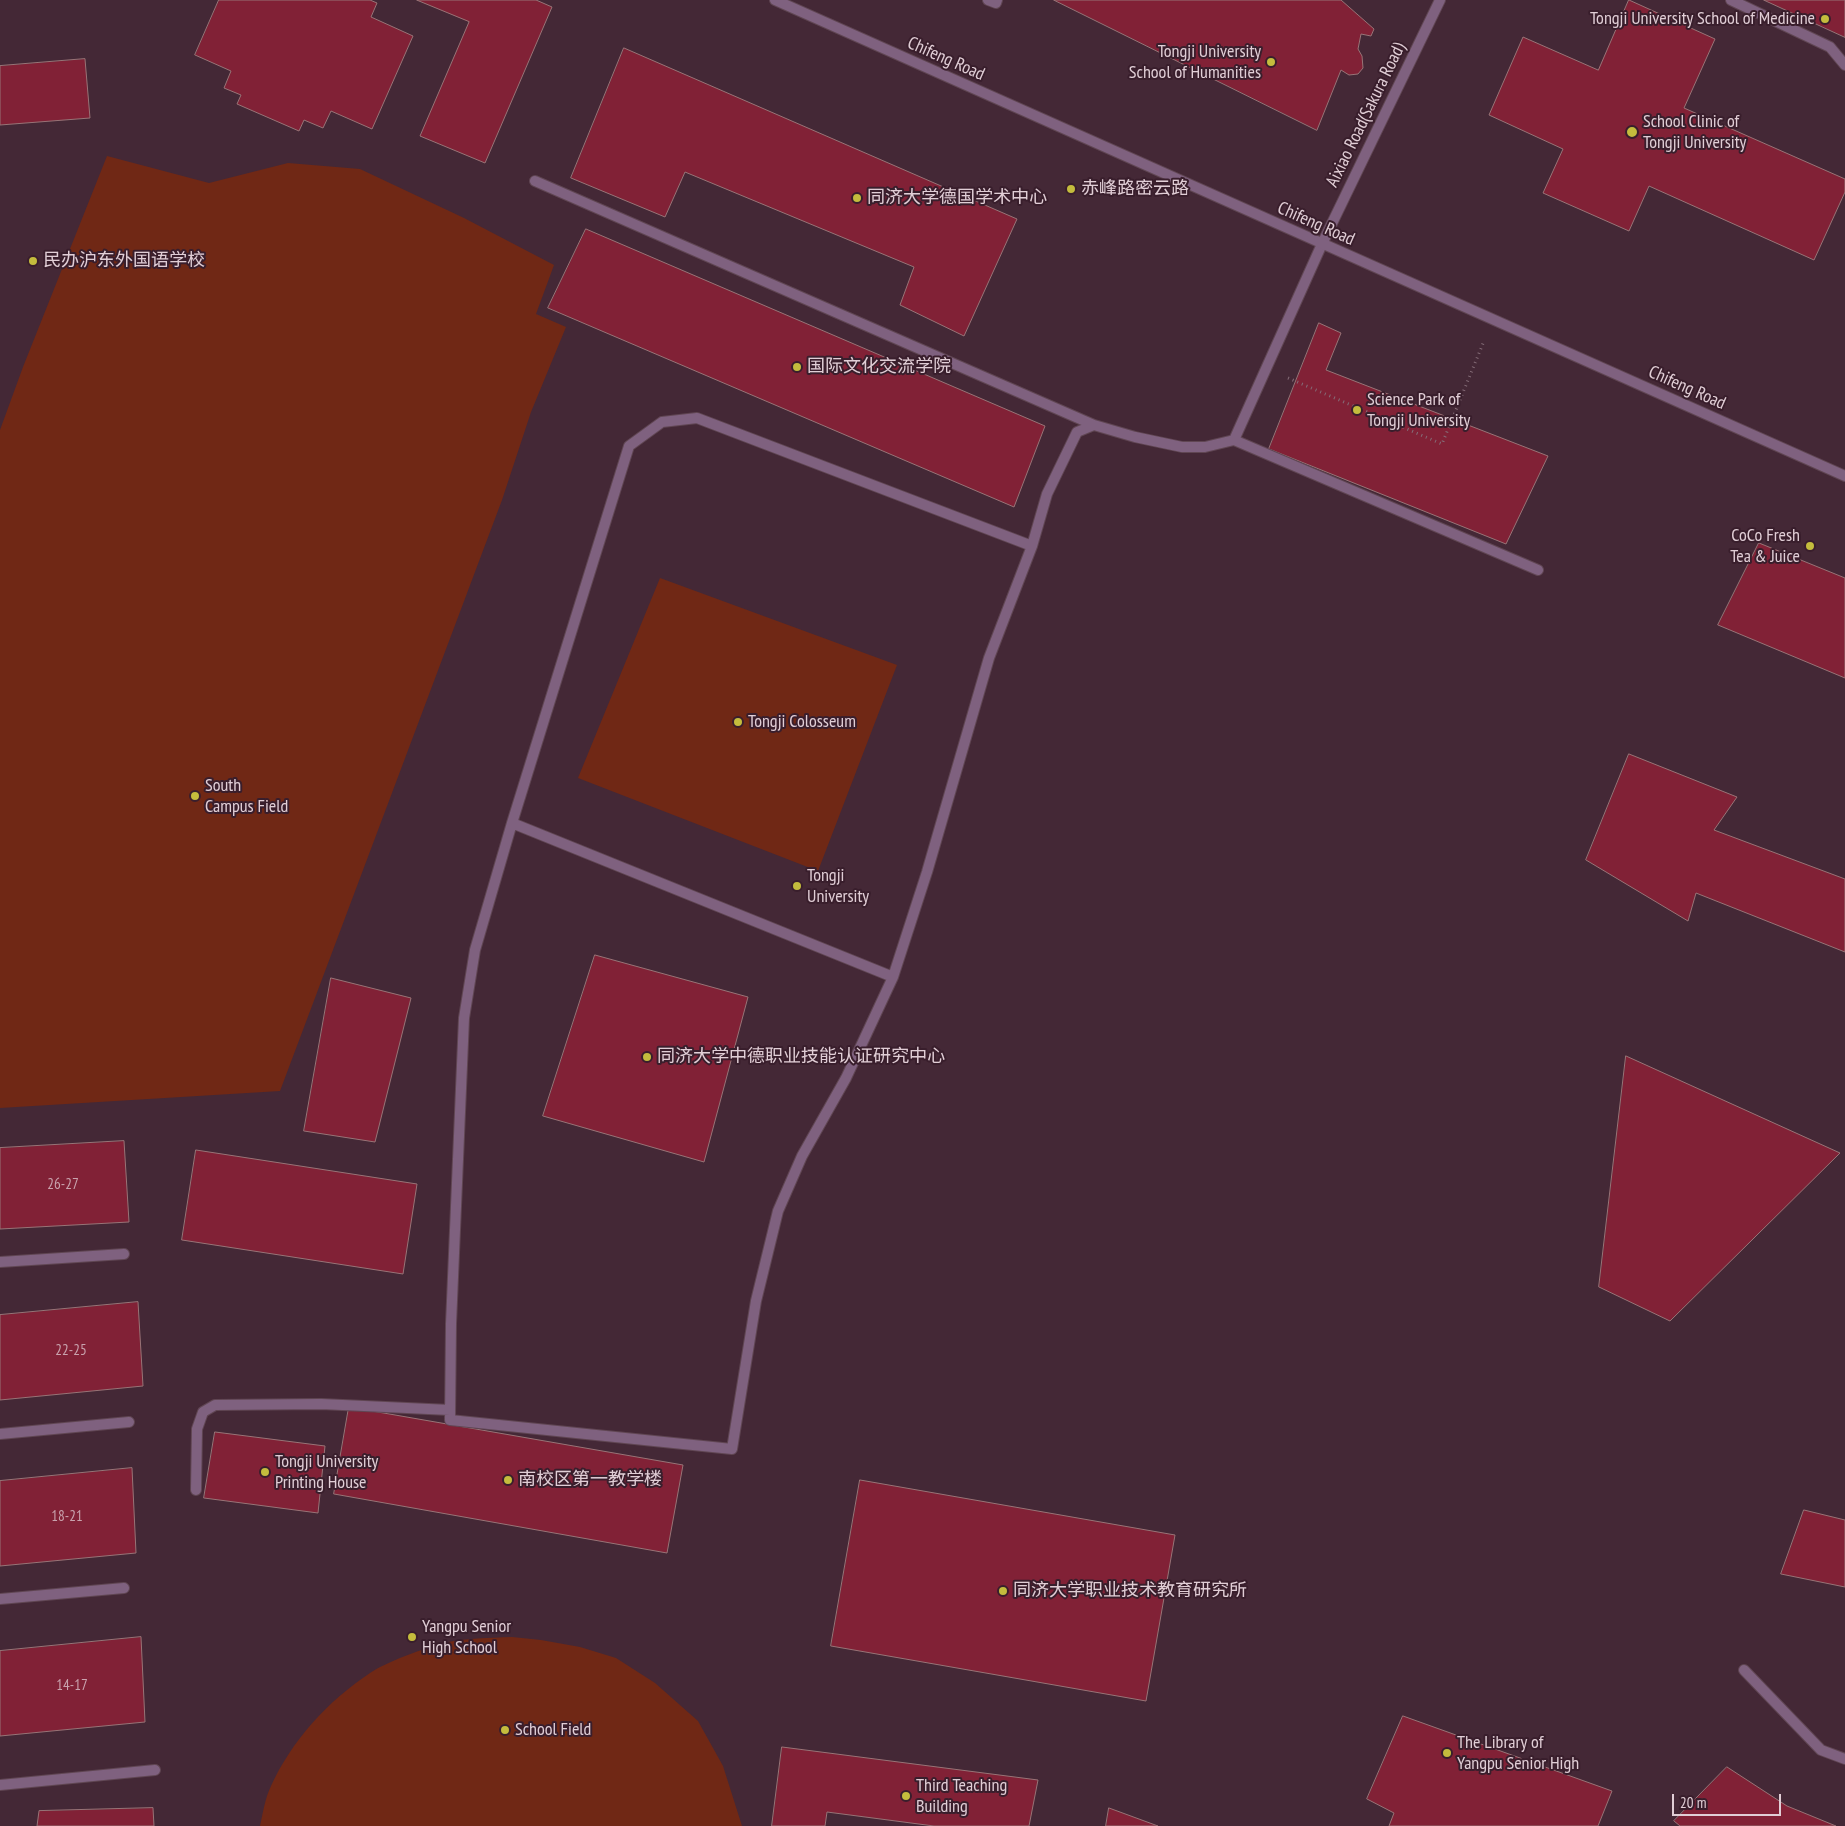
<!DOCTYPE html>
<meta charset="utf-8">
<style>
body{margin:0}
#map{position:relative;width:1845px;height:1826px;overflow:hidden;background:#442836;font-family:"PT Sans Narrow",sans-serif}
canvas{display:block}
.scale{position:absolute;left:1672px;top:1794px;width:109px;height:22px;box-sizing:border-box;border:2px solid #e1ced6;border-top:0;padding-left:6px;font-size:15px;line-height:18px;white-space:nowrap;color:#e1ced6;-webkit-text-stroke:4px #391e2c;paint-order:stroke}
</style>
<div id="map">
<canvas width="1845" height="1826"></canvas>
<div class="scale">20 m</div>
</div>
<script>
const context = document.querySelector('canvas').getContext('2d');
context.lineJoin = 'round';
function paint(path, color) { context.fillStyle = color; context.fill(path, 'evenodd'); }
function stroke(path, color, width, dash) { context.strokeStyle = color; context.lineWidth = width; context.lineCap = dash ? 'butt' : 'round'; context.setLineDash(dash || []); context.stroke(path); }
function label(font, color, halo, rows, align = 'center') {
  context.font = font + ' "PT Sans Narrow","Noto Sans SC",sans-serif'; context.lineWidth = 4; context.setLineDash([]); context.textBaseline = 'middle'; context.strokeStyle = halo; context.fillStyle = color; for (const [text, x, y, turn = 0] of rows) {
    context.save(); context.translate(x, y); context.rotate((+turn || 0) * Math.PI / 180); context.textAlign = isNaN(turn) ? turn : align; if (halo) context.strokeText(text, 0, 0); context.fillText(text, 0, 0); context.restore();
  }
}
const green = new Path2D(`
 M 107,156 L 209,183 L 288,163 L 360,169 L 464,218 L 554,265 L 536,314 L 566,327 L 531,412 L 502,500 L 280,1091 L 0,1108 L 0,430 L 23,367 Z
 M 660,578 L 897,665 L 818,871 L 578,778 Z
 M 512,1637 L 541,1640 L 580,1647 L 616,1658 L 655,1683 L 698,1721 L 723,1766 L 742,1826 L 260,1826 C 263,1813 265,1798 271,1786 C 292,1740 328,1701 370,1673 C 386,1662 425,1648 444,1643 C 466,1638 489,1638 512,1637 Z`);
const building = new Path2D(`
 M 219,0 L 370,0 L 377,3 L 371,17 L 413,36 L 372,129 L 331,111 L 323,128 L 304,120 L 299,131 L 237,104 L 241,95 L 224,88 L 231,71 L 195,55 Z
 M 417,0 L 536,0 L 552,7 L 485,163 L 420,136 L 469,22 Z
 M 1054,0 L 1341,0 L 1374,29 L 1371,36 L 1361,34 L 1358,49 L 1362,56 L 1363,68 L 1358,74 L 1349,75 L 1341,70 L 1317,130 Z
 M 1629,0 L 1715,39 L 1684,108 L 1845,179 L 1845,192 L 1814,260 L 1649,186 L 1629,231 L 1543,193 L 1563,149 L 1489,115 L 1523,37 L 1598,70 Z
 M 1764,0 L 1845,0 L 1845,37 Z
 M 624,48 L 1017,219 L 964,336 L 900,305 L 914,267 L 685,172 L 665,217 L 571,178 Z
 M 85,59 L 90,118 L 0,125 L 0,66 Z
 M 586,229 L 1045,426 L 1014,507 L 548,308 Z
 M 1319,323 L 1341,333 L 1326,370 L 1548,456 L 1506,544 L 1269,449 Z
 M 1759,543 L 1845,578 L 1845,678 L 1718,625 Z
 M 1629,754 L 1737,797 L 1714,830 L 1845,879 L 1845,952 L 1696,893 L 1688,921 L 1586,860 Z
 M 595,955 L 748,997 L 704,1162 L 543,1116 Z
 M 331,978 L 411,998 L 375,1142 L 304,1131 Z
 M 1626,1056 L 1840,1153 L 1670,1321 L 1599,1287 Z
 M 124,1141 L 129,1222 L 0,1229 L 0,1148 Z
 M 196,1150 L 417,1184 L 403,1274 L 182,1240 Z
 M 138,1302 L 143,1386 L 0,1400 L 0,1315 Z
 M 349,1407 L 683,1465 L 667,1553 L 334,1494 Z
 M 215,1432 L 325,1446 L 318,1513 L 204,1498 Z
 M 132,1468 L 136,1553 L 0,1566 L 0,1481 Z
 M 860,1480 L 1175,1535 L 1146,1701 L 831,1646 Z
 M 1804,1510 L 1845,1520 L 1845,1587 L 1781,1574 Z
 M 141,1637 L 145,1722 L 0,1736 L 0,1651 Z
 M 1403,1716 L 1612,1791 L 1598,1826 L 1389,1826 L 1394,1813 L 1367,1799 Z
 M 782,1747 L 1038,1780 L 1029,1826 L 934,1826 L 827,1812 L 825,1826 L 772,1826 Z
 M 1727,1767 L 1787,1806 L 1836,1826 L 1680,1826 L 1674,1821 Z
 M 153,1808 L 154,1826 L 37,1826 L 39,1811 Z
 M 1109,1808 L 1158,1826 L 1106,1826 Z`);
const path = new Path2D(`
 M 1288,378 L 1442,444 L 1484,341`);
const service = new Path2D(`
 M 988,0 L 996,3 L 997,0
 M 1731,0 L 1830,47 L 1845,65
 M 535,181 L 1094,425
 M 1234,440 L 1538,570
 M 1032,546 L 697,418 L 662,422 L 629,446 L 512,823 L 475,950 L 464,1018 L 451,1324 L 450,1420 L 732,1449 L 756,1301 L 778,1211 L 802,1156 L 846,1078 L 893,977 L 927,872 L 989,658 L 1032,546 L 1047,494 L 1077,432 L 1094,425 L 1135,437 L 1182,447 L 1205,447 L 1234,440 L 1322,244 L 1440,0
 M 512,823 L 893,977
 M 0,1262 L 124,1254
 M 0,1434 L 129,1422
 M 196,1490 L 197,1429 L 203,1412 L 215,1405 L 321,1404 L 450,1410
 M 0,1599 L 124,1588
 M 1744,1670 L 1821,1750 L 1845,1759
 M 0,1785 L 155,1770`);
const tertiary = new Path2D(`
 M 775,0 L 1845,476`);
const markers = [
 [1825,19,5,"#c4bc3d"],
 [1271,62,5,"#c4bc3d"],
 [1632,132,6,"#c4bc3d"],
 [1071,189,5,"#c4bc3d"],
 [857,198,5,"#c4bc3d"],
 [33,261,5,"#c4bc3d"],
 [797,367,5,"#c4bc3d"],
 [1357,410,5,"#c4bc3d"],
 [1810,546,5,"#c4bc3d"],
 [738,722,5,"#c4bc3d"],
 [195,796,5,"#c4bc3d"],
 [797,886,5,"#c4bc3d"],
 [647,1057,5,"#c4bc3d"],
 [265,1472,5,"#c4bc3d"],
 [508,1480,5,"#c4bc3d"],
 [1003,1591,5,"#c4bc3d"],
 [412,1637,5,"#c4bc3d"],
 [505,1730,5,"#c4bc3d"],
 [1447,1753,5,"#c4bc3d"],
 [906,1796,5,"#c4bc3d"]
];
const numberNames = [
 ["26-27",63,1185],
 ["22-25",71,1351],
 ["18-21",67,1517],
 ["14-17",72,1686]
];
const poiNames = [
 ["Tongji University School of Medicine",1815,19,"right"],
 ["Tongji University",1261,52,"right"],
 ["School of Humanities",1261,73,"right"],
 ["School Clinic of",1643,122],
 ["Tongji University",1643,143],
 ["赤峰路密云路",1081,189],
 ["同济大学德国学术中心",867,198],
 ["民办沪东外国语学校",43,261],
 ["国际文化交流学院",807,367],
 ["Science Park of",1367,400],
 ["Tongji University",1367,421],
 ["CoCo Fresh",1800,536,"right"],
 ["Tea & Juice",1800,557,"right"],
 ["Tongji Colosseum",748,722],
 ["South",205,786],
 ["Campus Field",205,807],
 ["Tongji",807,876],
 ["University",807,897],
 ["同济大学中德职业技能认证研究中心",657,1057],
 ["Tongji University",275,1462],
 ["Printing House",275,1483],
 ["南校区第一教学楼",518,1480],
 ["同济大学职业技术教育研究所",1013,1591],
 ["Yangpu Senior",422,1627],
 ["High School",422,1648],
 ["School Field",515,1730],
 ["The Library of",1457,1743],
 ["Yangpu Senior High",1457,1764],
 ["Third Teaching",916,1786],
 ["Building",916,1807]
];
const streetNames = [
 ["Chifeng Road",946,59,24],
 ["Aixiao Road(Sakura Road)",1366,115,-64],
 ["Chifeng Road",1316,224,24],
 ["Chifeng Road",1687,388,24]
];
paint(green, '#702815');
paint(building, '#812136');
stroke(building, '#987477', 1);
stroke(service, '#604653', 12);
stroke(tertiary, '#604653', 12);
stroke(path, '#856d78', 3, [1, 4]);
stroke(service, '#7f617f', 10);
stroke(tertiary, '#7f617f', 10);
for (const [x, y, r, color] of markers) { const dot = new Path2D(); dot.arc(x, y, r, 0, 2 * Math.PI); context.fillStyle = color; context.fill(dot); stroke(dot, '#391e2c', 2); }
label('15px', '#c9a3ae', null, numberNames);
label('18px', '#e1ced6', '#391e2c', poiNames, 'left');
label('18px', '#e1ced6', '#391e2c', streetNames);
</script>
